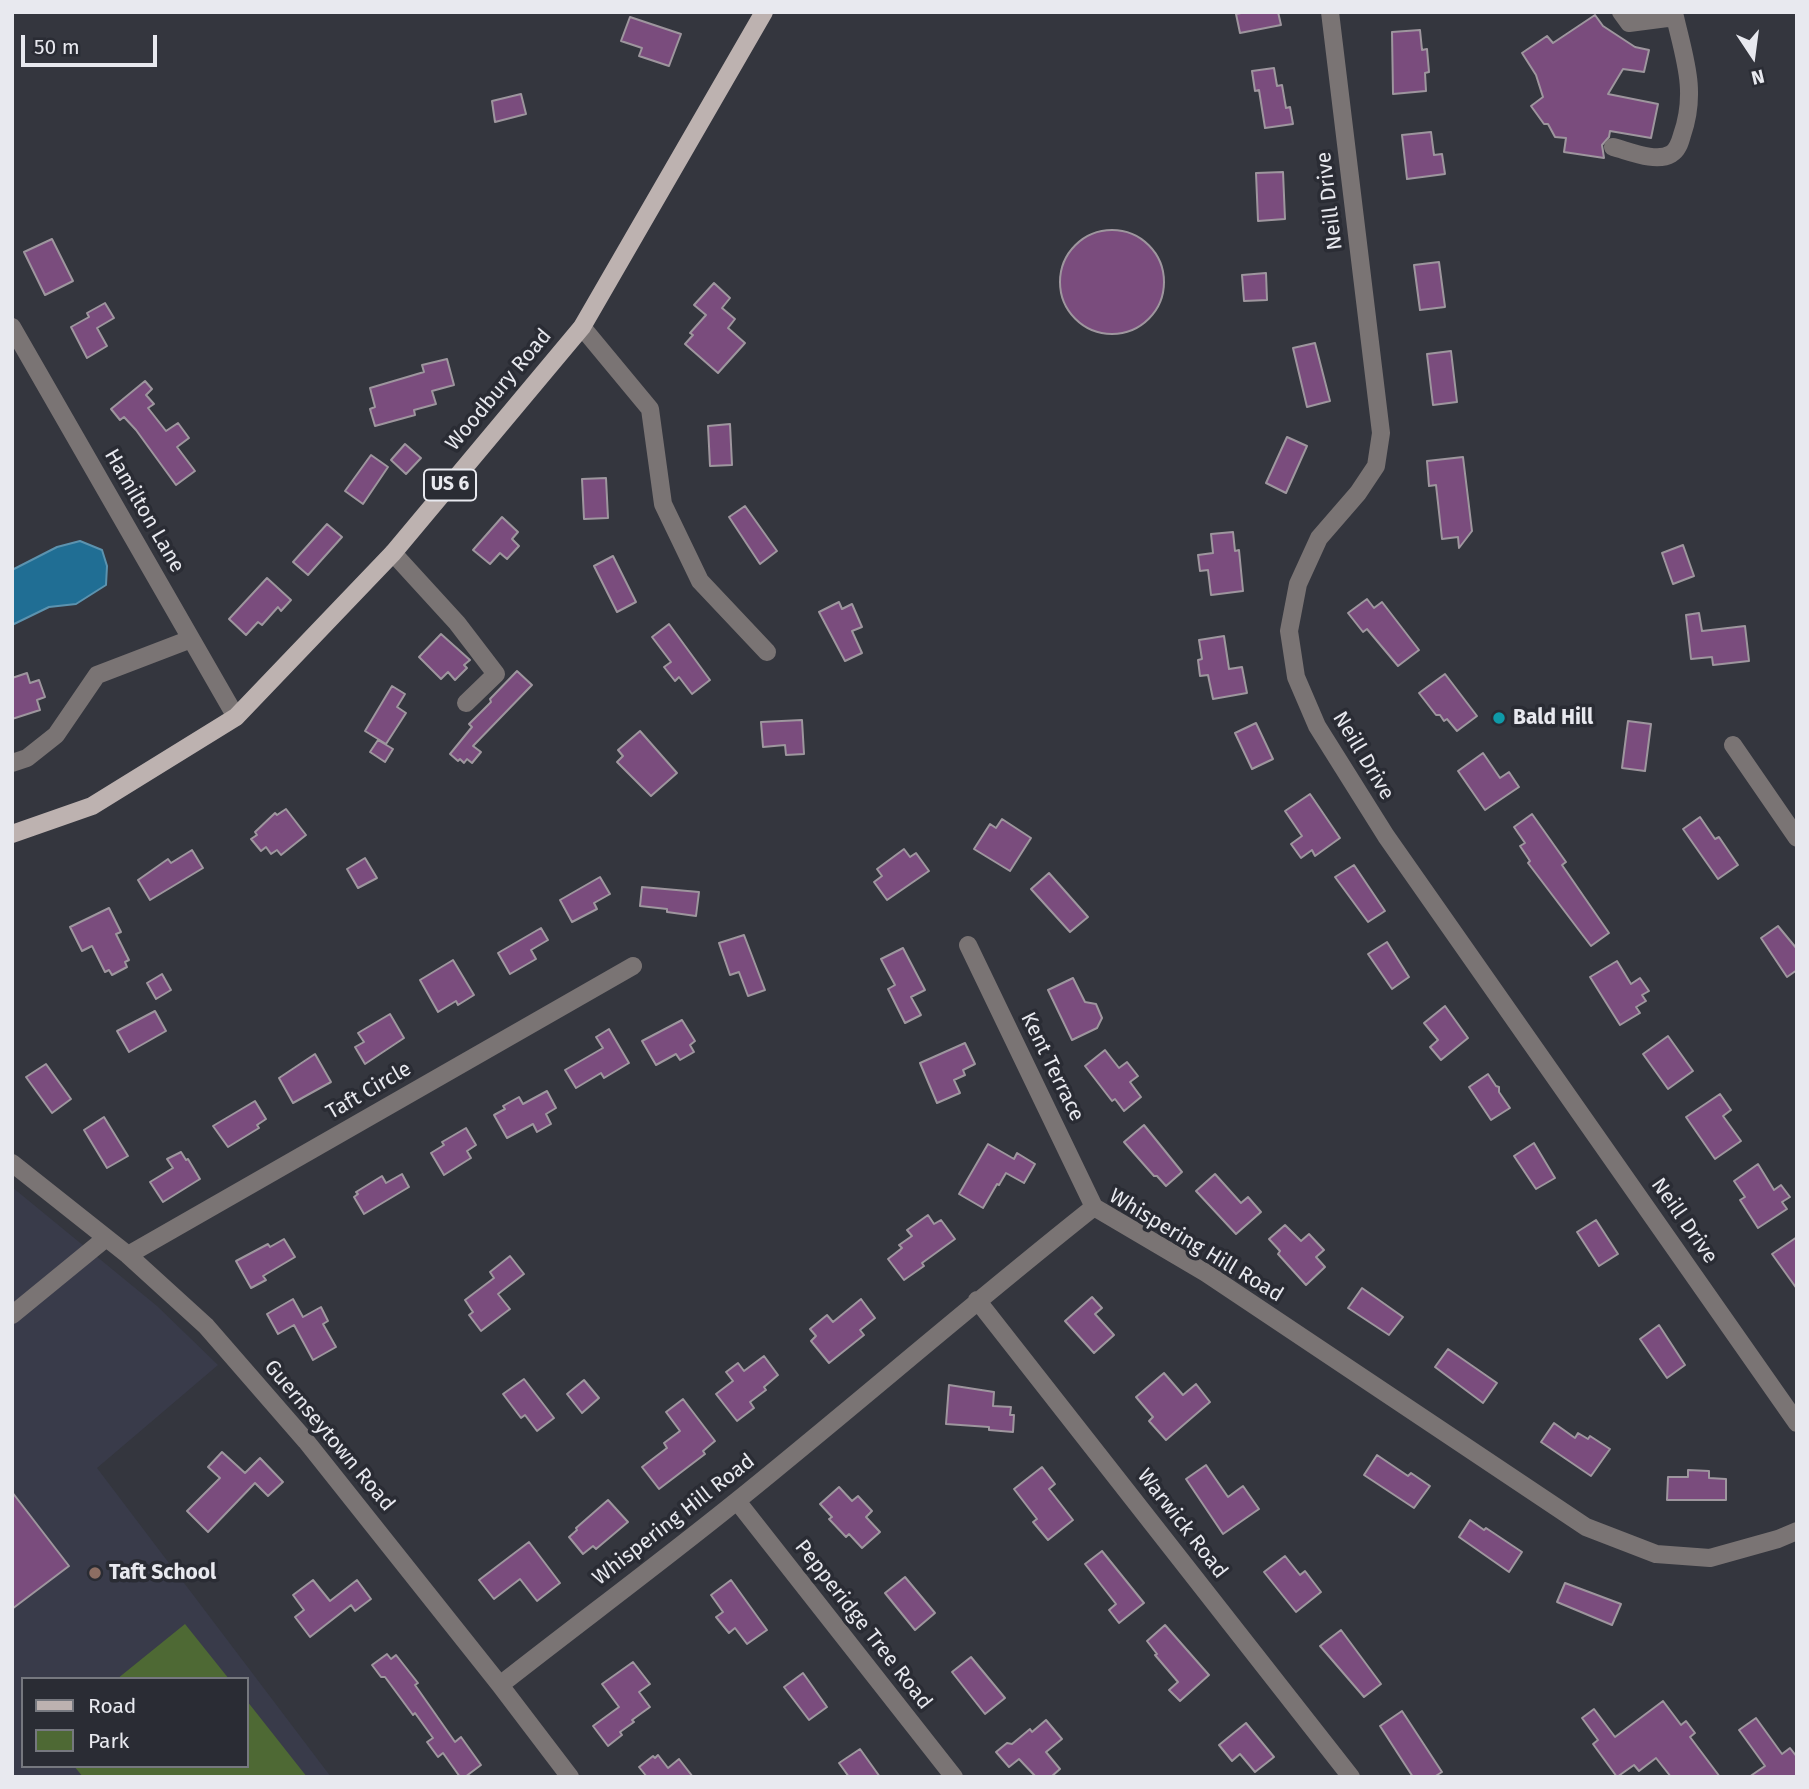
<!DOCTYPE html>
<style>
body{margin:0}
#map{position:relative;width:1809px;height:1789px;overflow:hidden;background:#34363e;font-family:"Fira Sans",sans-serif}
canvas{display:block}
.frame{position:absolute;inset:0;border:14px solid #e8e9ef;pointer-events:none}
.legend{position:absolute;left:21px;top:1677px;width:228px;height:91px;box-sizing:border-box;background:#2a2c34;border:2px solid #76787f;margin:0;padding:9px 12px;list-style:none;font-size:21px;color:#e8e9ef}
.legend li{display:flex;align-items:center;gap:14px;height:35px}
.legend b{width:35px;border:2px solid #76787f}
.north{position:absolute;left:1718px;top:21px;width:70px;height:70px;-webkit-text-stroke:5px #2a2c34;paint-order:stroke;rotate:167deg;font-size:19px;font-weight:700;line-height:28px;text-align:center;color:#e8e9ef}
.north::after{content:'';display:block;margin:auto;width:24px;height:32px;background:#e8e9ef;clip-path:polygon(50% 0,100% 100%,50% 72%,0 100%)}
.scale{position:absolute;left:21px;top:35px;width:136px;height:32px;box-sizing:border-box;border:4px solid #e8e9ef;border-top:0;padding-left:9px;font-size:21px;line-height:24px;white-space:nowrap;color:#e8e9ef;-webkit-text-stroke:5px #2a2c34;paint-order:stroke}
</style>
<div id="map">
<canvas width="1809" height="1789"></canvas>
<div class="frame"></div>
<ul class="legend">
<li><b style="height:9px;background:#bdb2b0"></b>Road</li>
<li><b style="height:19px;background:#4e6934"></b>Park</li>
</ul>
<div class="north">N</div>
<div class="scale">50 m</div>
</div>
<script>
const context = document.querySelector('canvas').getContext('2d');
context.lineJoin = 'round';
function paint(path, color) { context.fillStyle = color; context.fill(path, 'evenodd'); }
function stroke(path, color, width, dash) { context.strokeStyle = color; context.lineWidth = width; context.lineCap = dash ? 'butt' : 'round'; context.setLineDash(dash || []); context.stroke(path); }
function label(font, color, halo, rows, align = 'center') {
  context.font = font + ' "Fira Sans",sans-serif'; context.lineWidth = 7; context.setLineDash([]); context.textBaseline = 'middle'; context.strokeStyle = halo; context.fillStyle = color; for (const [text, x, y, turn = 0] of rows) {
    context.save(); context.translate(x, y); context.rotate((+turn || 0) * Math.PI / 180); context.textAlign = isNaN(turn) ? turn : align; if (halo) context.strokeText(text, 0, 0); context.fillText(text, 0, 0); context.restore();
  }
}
const built = new Path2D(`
 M 12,1187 L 157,1306 L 218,1365 L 97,1468 L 331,1777 L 12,1777 ZM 23,1679 L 247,1679 L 247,1766 L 23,1766 Z`);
const green = new Path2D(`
 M 185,1624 L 229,1679 L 117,1679 Z
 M 247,1701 L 307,1777 L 83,1777 L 74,1766 L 247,1766 Z`);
const water = new Path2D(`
 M 80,541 L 102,550 L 107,566 L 106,585 L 76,604 L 49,607 L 12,625 L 12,570 L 57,547 Z`);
const building = new Path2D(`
 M 1246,12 L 1278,12 L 1281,25 L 1240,33 L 1236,14 Z
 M 1595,15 L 1603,26 L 1635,47 L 1649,50 L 1644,72 L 1623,69 L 1608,94 L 1658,104 L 1651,138 L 1610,131 L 1609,137 L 1602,145 L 1604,158 L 1564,152 L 1566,138 L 1555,137 L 1548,124 L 1544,124 L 1531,106 L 1543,97 L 1536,75 L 1522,53 L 1547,36 L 1553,43 Z
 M 630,17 L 681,34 L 669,66 L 639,56 L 642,48 L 621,41 Z
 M 1420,30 L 1422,50 L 1427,49 L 1429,72 L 1425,73 L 1426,91 L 1393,94 L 1392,32 Z
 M 1274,68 L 1277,86 L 1282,85 L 1286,108 L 1290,107 L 1293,124 L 1265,128 L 1259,90 L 1255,91 L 1252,71 Z
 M 521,94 L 526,114 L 495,122 L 492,101 Z
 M 1431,132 L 1434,155 L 1442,154 L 1445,174 L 1407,179 L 1402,135 Z
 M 1283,172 L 1285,219 L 1258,221 L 1256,173 Z
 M1060 282a52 52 0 1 1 104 0a52 52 0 1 1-104 0Z
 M 52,239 L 73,281 L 45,295 L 24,252 Z
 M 1439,262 L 1445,307 L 1420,310 L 1414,265 Z
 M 1266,273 L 1267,300 L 1244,301 L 1242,275 Z
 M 714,283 L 730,298 L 722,308 L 735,319 L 728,328 L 745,343 L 718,373 L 685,344 L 693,335 L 690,333 L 706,315 L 694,305 Z
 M 105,303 L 114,318 L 97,328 L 107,346 L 87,358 L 71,327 L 89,317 L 87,313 Z
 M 1315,343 L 1330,401 L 1307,407 L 1293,348 Z
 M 1451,351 L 1457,402 L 1433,405 L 1427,354 Z
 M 447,359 L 454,385 L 432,391 L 436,404 L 414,410 L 415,415 L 375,426 L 370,409 L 375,407 L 370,388 L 424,372 L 422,365 Z
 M 145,381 L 152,389 L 146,395 L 154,404 L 148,408 L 166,431 L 178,423 L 189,438 L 177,447 L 195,471 L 176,485 L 136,430 L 124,417 L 120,420 L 111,409 Z
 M 730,424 L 732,465 L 710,466 L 708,426 Z
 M 1287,437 L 1307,446 L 1286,493 L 1266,483 Z
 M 405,444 L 421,458 L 406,474 L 391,460 Z
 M 371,455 L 388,467 L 363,504 L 345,491 Z
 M 1463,457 L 1472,531 L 1459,548 L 1458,537 L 1442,539 L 1436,485 L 1429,486 L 1427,461 Z
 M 606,478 L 608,518 L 584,519 L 582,479 Z
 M 745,506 L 777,551 L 760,564 L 729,517 Z
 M 502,517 L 518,532 L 512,539 L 519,546 L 507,559 L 500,553 L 490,564 L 473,550 Z
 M 327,524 L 342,537 L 308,575 L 293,562 Z
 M 1233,532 L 1235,551 L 1239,550 L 1243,591 L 1211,595 L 1208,570 L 1200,571 L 1198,555 L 1213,553 L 1211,534 Z
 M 1683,545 L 1694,576 L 1673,584 L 1662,553 Z
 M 613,556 L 636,602 L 617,612 L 594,566 Z
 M 267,578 L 291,600 L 281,611 L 278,607 L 262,625 L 258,622 L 246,635 L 229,619 Z
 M 1367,599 L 1374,608 L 1382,602 L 1419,650 L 1398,666 L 1367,629 L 1363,632 L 1348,613 Z
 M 839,602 L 842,609 L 852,604 L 862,627 L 852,631 L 862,653 L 845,661 L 819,612 Z
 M 1699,613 L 1702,631 L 1745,626 L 1749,661 L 1713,665 L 1712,657 L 1691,659 L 1686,615 Z
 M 669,624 L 710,680 L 692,694 L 679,677 L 675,681 L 664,667 L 671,662 L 652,637 Z
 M 441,634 L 470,660 L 464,665 L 467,668 L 455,680 L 448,672 L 441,679 L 419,657 Z
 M 1224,636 L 1229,669 L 1242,667 L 1247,693 L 1213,699 L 1208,675 L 1200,676 L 1198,660 L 1202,659 L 1199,640 Z
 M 517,671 L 532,685 L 473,746 L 481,752 L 472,763 L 467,759 L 464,763 L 460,759 L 458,761 L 450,754 L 472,727 L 469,724 L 491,702 L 490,699 Z
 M 27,673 L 30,683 L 39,680 L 45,697 L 37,700 L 40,710 L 12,719 L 12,678 Z
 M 1445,674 L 1477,716 L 1457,731 L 1447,719 L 1444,721 L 1440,715 L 1436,715 L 1419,693 Z
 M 392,686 L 405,694 L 397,707 L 406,713 L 386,744 L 365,731 Z
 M 802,720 L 804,754 L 786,755 L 785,745 L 763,747 L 761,722 Z
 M 1628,721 L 1651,724 L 1645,771 L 1622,768 Z
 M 1256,723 L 1273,759 L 1252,769 L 1235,733 Z
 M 640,731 L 677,773 L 651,796 L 617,762 L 623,756 L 618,750 Z
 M 378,740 L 393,749 L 385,762 L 370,752 Z
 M 1483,753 L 1500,778 L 1509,772 L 1519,787 L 1485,810 L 1458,771 Z
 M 1310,794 L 1340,838 L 1315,856 L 1312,850 L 1301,858 L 1291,844 L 1302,836 L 1285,811 Z
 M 286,809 L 306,835 L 281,855 L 277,850 L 271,854 L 266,847 L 261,851 L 251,839 L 257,835 L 255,832 L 275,813 L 277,815 Z
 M 1532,814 L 1566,862 L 1562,865 L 1609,933 L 1591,946 L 1528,863 L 1530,861 L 1520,846 L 1525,843 L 1514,827 Z
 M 1700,817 L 1715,839 L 1719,837 L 1738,865 L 1718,879 L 1683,829 Z
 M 1002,819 L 1031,838 L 1010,871 L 974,849 L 990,824 L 996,828 Z
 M 904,849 L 910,857 L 916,853 L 929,871 L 887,900 L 874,882 L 882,876 L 877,869 Z
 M 192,850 L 203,868 L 150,900 L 138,880 L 168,859 L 171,863 Z
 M 365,858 L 377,878 L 358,888 L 347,869 Z
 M 1354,865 L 1385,911 L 1368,922 L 1335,877 Z
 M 1049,873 L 1088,917 L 1070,932 L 1031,889 Z
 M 600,877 L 610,894 L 594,903 L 597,909 L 572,922 L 560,900 Z
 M 642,887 L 699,892 L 696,916 L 667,912 L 667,909 L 640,906 Z
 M 109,908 L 121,932 L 116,934 L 129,960 L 125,962 L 127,967 L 112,975 L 109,970 L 105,972 L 92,946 L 82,951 L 70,927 Z
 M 1778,926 L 1797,949 L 1797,970 L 1787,977 L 1761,938 Z
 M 541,928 L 548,940 L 531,950 L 536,959 L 510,974 L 498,953 Z
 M 744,935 L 765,990 L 748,996 L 739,972 L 730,975 L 719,943 Z
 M 1387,942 L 1409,977 L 1392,989 L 1368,954 Z
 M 903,948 L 925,990 L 911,997 L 921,1015 L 905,1023 L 888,989 L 895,985 L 881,959 Z
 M 453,960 L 474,995 L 458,1005 L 456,1001 L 438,1012 L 420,980 Z
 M 1617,961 L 1631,984 L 1640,978 L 1649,991 L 1642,995 L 1646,1001 L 1636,1007 L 1640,1013 L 1620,1025 L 1590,977 Z
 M 162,974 L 171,990 L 156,999 L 147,983 Z
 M 1073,978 L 1085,1002 L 1096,1004 L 1102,1018 L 1097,1028 L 1072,1040 L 1048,990 Z
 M 1445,1006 L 1468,1038 L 1441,1060 L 1430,1047 L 1438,1040 L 1424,1023 Z
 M 155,1011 L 166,1031 L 129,1052 L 117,1031 Z
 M 390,1014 L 404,1038 L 365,1064 L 355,1047 L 364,1042 L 358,1033 Z
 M 682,1020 L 695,1041 L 690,1045 L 694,1052 L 680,1060 L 676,1054 L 656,1065 L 642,1041 Z
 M 609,1029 L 629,1063 L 604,1078 L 601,1073 L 576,1088 L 565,1070 L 603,1048 L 596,1037 Z
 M 1668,1036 L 1693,1071 L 1668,1089 L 1643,1054 Z
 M 965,1043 L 975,1064 L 963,1070 L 965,1075 L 954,1080 L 960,1093 L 937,1103 L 920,1063 Z
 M 1105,1050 L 1119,1068 L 1127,1062 L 1138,1076 L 1130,1082 L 1141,1097 L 1124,1111 L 1115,1099 L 1112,1101 L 1085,1066 Z
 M 315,1054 L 331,1082 L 293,1103 L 279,1078 Z
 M 46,1064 L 71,1099 L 52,1113 L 26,1077 Z
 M 1488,1074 L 1496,1086 L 1499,1087 L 1499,1092 L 1510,1108 L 1491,1120 L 1469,1087 Z
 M 547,1091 L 556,1108 L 546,1114 L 551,1124 L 537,1132 L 533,1124 L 507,1138 L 494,1115 L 505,1109 L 503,1106 L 519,1097 L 523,1104 Z
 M 1720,1094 L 1731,1110 L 1723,1116 L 1741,1141 L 1715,1159 L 1686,1117 Z
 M 255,1101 L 266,1119 L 257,1125 L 259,1128 L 228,1147 L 213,1126 Z
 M 104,1117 L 128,1156 L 107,1168 L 84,1130 Z
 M 1144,1125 L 1182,1172 L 1166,1186 L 1157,1176 L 1154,1176 L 1124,1142 Z
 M 466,1128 L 476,1145 L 467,1151 L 471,1158 L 444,1175 L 431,1153 L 444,1145 L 442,1142 Z
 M 1534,1143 L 1555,1178 L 1536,1189 L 1514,1156 Z
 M 988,1144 L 1014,1159 L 1017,1153 L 1035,1164 L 1024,1183 L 1006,1173 L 999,1185 L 997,1184 L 983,1208 L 959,1194 Z
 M 181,1152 L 186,1160 L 188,1159 L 200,1179 L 163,1202 L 150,1182 L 173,1168 L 167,1159 Z
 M 1758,1164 L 1774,1190 L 1781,1185 L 1790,1197 L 1782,1202 L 1787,1209 L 1758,1228 L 1740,1200 L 1745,1197 L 1734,1181 Z
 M 402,1174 L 409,1187 L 364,1214 L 354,1197 L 358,1194 L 356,1192 L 382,1176 L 386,1183 Z
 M 1215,1174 L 1241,1203 L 1248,1197 L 1261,1212 L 1236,1234 L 1196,1191 Z
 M 928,1215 L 934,1224 L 941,1220 L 955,1239 L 922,1263 L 924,1266 L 904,1280 L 888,1259 L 902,1248 L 899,1245 L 912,1236 L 907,1230 Z
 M 1596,1220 L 1618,1254 L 1599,1266 L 1577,1232 Z
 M 1285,1225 L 1301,1241 L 1309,1234 L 1324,1250 L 1316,1257 L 1325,1267 L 1306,1285 L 1278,1254 L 1280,1251 L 1269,1239 Z
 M 1797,1237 L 1797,1289 L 1772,1254 Z
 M 284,1239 L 295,1257 L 263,1276 L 266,1280 L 251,1288 L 236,1261 L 268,1244 L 270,1247 Z
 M 510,1256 L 524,1274 L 498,1294 L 510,1309 L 481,1331 L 469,1315 L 473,1312 L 465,1300 L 494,1278 L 490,1272 Z
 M 1362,1288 L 1403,1317 L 1389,1335 L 1348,1308 Z
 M 1092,1297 L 1102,1308 L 1095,1314 L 1114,1335 L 1094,1353 L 1065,1321 Z
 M 293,1299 L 303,1317 L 321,1307 L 328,1321 L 323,1324 L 336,1347 L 313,1360 L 294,1325 L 278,1334 L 267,1314 Z
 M 861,1299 L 875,1318 L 860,1330 L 864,1335 L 829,1363 L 811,1341 L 816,1336 L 810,1329 L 827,1315 L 833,1322 Z
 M 1659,1325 L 1685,1365 L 1667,1378 L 1640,1339 Z
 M 1448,1349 L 1497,1383 L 1483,1403 L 1435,1367 Z
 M 764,1356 L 778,1375 L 764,1387 L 766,1390 L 750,1402 L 754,1408 L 737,1421 L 716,1394 L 733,1381 L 726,1372 L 738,1363 L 744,1371 Z
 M 1164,1373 L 1183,1395 L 1196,1384 L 1210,1402 L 1166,1440 L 1149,1421 L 1153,1417 L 1136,1397 Z
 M 524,1379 L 554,1418 L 537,1431 L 525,1415 L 521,1418 L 503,1394 Z
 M 584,1380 L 599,1398 L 582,1413 L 567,1394 Z
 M 949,1385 L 994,1392 L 993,1406 L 1011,1407 L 1010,1415 L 1014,1415 L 1013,1432 L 989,1430 L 989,1427 L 946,1424 Z
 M 683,1399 L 715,1441 L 703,1451 L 705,1454 L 659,1489 L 642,1467 L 667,1448 L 664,1443 L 680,1431 L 666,1412 Z
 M 1554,1423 L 1575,1438 L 1578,1433 L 1588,1439 L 1590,1436 L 1610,1449 L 1591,1476 L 1541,1442 Z
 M 222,1452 L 245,1473 L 260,1458 L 283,1482 L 268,1496 L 255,1483 L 208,1532 L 187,1511 L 220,1478 L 208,1467 Z
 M 1377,1455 L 1408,1476 L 1411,1473 L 1430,1486 L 1414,1508 L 1364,1475 Z
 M 1206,1465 L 1228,1497 L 1243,1486 L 1259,1509 L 1223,1534 L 1186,1479 Z
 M 1042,1467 L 1055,1484 L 1049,1489 L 1073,1520 L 1048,1540 L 1033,1522 L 1037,1519 L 1014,1489 Z
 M 1688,1470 L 1709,1471 L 1709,1478 L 1726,1479 L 1726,1500 L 1667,1500 L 1668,1477 L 1688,1477 Z
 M 839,1487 L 852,1501 L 858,1496 L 872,1511 L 866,1517 L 880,1532 L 862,1548 L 849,1534 L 846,1537 L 829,1519 L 832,1517 L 820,1504 Z
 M 12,1492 L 69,1566 L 12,1609 Z
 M 608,1500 L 628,1522 L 596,1549 L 593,1546 L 583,1554 L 569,1537 L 577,1530 L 576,1528 Z
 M 1470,1520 L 1484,1530 L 1486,1528 L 1522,1552 L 1509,1572 L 1459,1537 Z
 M 529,1542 L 560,1583 L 537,1601 L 520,1579 L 494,1599 L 479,1580 Z
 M 1102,1551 L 1144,1603 L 1119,1623 L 1109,1610 L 1116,1604 L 1085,1564 Z
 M 1285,1556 L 1300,1575 L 1305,1571 L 1321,1592 L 1296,1612 L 1264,1572 Z
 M 905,1577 L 935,1613 L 915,1630 L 885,1593 Z
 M 313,1580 L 330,1601 L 357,1580 L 371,1599 L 355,1611 L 351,1605 L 310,1637 L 295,1617 L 304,1610 L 293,1595 Z
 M 731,1580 L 767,1630 L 747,1644 L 735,1628 L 729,1633 L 716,1617 L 723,1612 L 711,1595 Z
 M 1565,1583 L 1621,1604 L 1612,1625 L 1557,1602 Z
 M 1165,1625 L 1209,1675 L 1180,1701 L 1169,1690 L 1178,1682 L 1155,1655 L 1157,1654 L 1147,1641 Z
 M 1341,1630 L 1381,1684 L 1364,1697 L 1320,1646 Z
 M 387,1654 L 391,1659 L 396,1655 L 418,1683 L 415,1685 L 455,1742 L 461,1737 L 481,1765 L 465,1777 L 460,1777 L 443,1753 L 438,1757 L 427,1742 L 433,1738 L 415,1713 L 413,1715 L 385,1677 L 381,1677 L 372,1665 Z
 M 971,1657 L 1005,1698 L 985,1714 L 952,1672 Z
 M 633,1662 L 650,1684 L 639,1692 L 650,1707 L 632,1720 L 634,1722 L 620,1732 L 622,1735 L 608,1746 L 593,1726 L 619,1707 L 602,1684 Z
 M 803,1673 L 827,1707 L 809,1720 L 784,1687 Z
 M 1663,1701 L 1681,1725 L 1686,1721 L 1695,1733 L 1690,1737 L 1720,1777 L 1671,1777 L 1656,1758 L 1639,1771 L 1634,1765 L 1617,1777 L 1593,1744 L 1598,1740 L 1582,1718 L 1594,1709 L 1615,1737 Z
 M 1402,1711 L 1442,1772 L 1434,1777 L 1413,1777 L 1380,1726 Z
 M 1756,1718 L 1782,1754 L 1790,1748 L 1797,1757 L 1797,1777 L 1749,1777 L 1765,1766 L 1739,1730 Z
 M 1046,1720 L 1062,1739 L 1046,1752 L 1060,1769 L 1051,1777 L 1036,1777 L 1019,1759 L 1009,1767 L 996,1752 L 1007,1743 L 1012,1744 L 1030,1729 L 1032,1732 Z
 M 1246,1723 L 1274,1757 L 1255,1772 L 1240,1754 L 1232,1761 L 1219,1745 Z
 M 860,1749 L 880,1777 L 849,1777 L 839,1763 Z
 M 658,1755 L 668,1768 L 679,1759 L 693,1777 L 647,1777 L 639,1767 L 653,1756 L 655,1758 Z`);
const minor = new Path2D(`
 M 1330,12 L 1381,433 L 1376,466 L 1358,493 L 1319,538 L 1298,584 L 1289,631 L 1296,677 L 1317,726 L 1386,836 L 1797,1423
 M 1621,12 L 1629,23 L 1675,17 L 1673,12
 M 1613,147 C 1629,151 1656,163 1671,154 C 1678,150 1680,142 1682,135 C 1697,92 1685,60 1675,17
 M 12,327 L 236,717
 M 582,327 L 650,409 L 663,504 L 700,581 L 767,652
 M 393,553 L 457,623 L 496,674 L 466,703
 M 1733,745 L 1797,838
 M 12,763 L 27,758 L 56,735 L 97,675 L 191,639
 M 968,945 L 1094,1207
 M 12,1163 L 128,1255 L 206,1326 L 306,1441 L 500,1685 L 570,1777
 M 128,1255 L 633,966
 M 977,1300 L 1351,1777
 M 12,1315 L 106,1238
 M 737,1501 L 954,1777
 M 500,1685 C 579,1623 660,1563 738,1500 C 858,1403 973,1303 1094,1207 L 1206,1273 L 1586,1527 L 1656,1554 L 1710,1558 L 1778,1539 L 1797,1531`);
const major = new Path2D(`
 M 12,834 L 92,806 L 236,717 L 393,553 L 582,327 L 764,12`);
const markers = [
 [1499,718,7,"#0f9aa8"],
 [95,1573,7,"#8d6e63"]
];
const shields = [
 [450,485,52]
];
const shieldNames = [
 ["US 6",450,485]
];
const streetNames = [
 ["Neill Drive",1330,201,-97],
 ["Woodbury Road",499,390,-50],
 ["Hamilton Lane",144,511,60],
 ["Neill Drive",1363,756,59],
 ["Kent Terrace",1052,1067,64],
 ["Taft Circle",369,1091,-30],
 ["Neill Drive",1684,1221,55],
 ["Whispering Hill Road",1196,1246,31],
 ["Guernseytown Road",329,1436,50],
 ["Whispering Hill Road",674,1520,-38],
 ["Warwick Road",1182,1524,52],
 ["Pepperidge Tree Road",863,1625,52]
];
const poiNames = [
 ["Bald Hill",1513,718],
 ["Taft School",109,1573]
];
paint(built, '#393b4a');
paint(green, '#4e6934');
paint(water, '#206e94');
stroke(water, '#5c93af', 2);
paint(building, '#7a4c7d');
stroke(building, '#9e969e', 2);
stroke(minor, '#7a7474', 18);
stroke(major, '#bdb2b0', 18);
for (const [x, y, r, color] of markers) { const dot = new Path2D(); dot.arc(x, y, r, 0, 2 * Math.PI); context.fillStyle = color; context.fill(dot); stroke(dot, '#2a2c34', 2.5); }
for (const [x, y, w] of shields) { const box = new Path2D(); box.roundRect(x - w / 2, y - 15.5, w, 31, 5); context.fillStyle = '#2a2c34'; context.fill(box); stroke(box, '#e8e9ef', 2); }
label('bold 19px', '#e8e9ef', null, shieldNames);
label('21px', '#e8e9ef', '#2a2c34', streetNames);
label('bold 21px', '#e8e9ef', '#2a2c34', poiNames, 'left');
</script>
